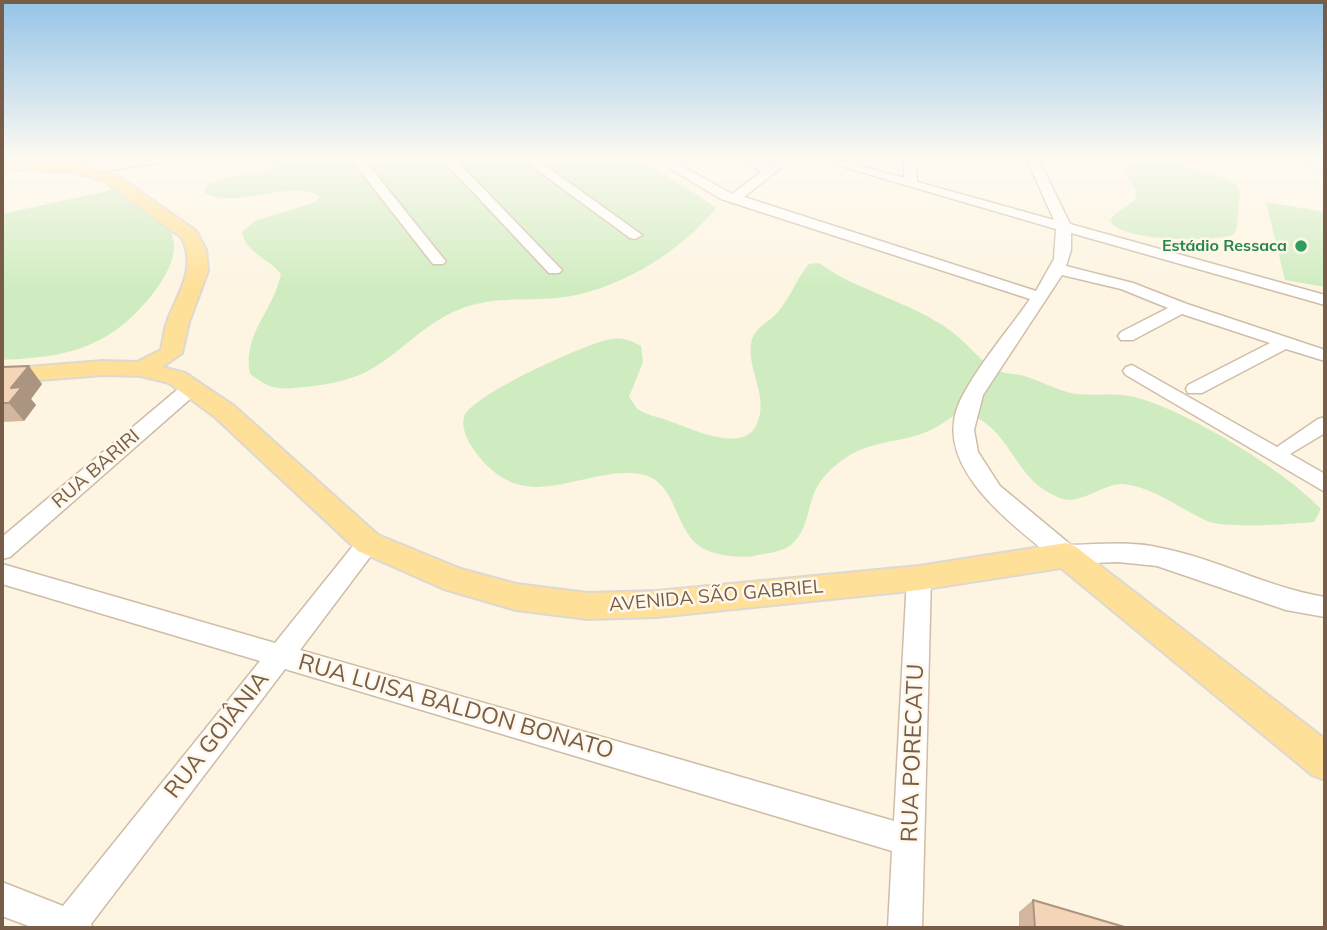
<!DOCTYPE html>
<meta charset="utf-8">
<style>
body{margin:0}
#map{position:relative;width:1327px;height:930px;overflow:hidden;background:#fdf5e2;font-family:Mulish,sans-serif}
canvas{display:block}
.frame{position:absolute;inset:0;border:4px solid #775c47;pointer-events:none}
</style>
<div id="map">
<canvas width="1327" height="930"></canvas>
<div class="frame"></div>
</div>
<script>
const context = document.querySelector('canvas').getContext('2d');
context.lineJoin = 'round';
function paint(path, color) { context.fillStyle = color; context.fill(path, 'evenodd'); }
function stroke(path, color, width, dash) { context.strokeStyle = color; context.lineWidth = width; context.lineCap = dash ? 'butt' : 'round'; context.setLineDash(dash || []); context.stroke(path); }
function label(font, color, halo, rows, align = 'center') {
  context.font = font + ' Mulish,sans-serif'; context.lineWidth = 5; context.setLineDash([]); context.textBaseline = 'middle'; context.strokeStyle = halo; context.fillStyle = color; for (const [text, x, y, turn = 0] of rows) {
    context.save(); context.translate(x, y); context.rotate((+turn || 0) * Math.PI / 180); context.textAlign = isNaN(turn) ? turn : align; if (halo) context.strokeText(text, 0, 0); context.fillText(text, 0, 0); context.restore();
  }
}
const green = new Path2D(`
 M 292,158 L 635,158 L 688,189 L 716,208 C 680,253 615,292 558,298 C 523,301 491,296 458,310 C 423,324 399,355 366,372 C 347,381 326,385 305,387 C 279,390 271,390 250,374 C 242,334 274,310 281,274 C 269,258 246,254 242,232 L 255,221 L 316,202 L 320,196 C 288,179 236,210 205,193 L 205,186 C 232,172 268,175 292,158 Z
 M 1136,158 L 1172,158 L 1186,167 L 1229,179 L 1238,187 L 1240,192 L 1237,227 L 1233,235 C 1212,242 1121,242 1110,221 L 1115,214 L 1135,200 L 1136,191 L 1123,169 Z
 M 121,188 C 141,189 149,194 160,211 C 167,222 173,231 174,245 C 176,274 134,320 110,334 C 77,355 40,358 2,360 L 2,214 Z
 M 1266,202 L 1325,212 L 1325,287 L 1285,280 Z
 M 819,263 C 859,292 910,301 951,331 C 970,345 981,365 1005,373 C 1010,374 1016,374 1021,375 C 1040,380 1057,391 1076,394 C 1094,396 1112,393 1130,396 C 1180,406 1286,471 1321,509 L 1314,522 C 1292,524 1225,529 1207,521 C 1179,508 1155,488 1124,484 C 1103,482 1079,508 1057,497 C 1049,493 1037,486 1031,479 C 1008,453 997,418 959,412 C 945,422 934,430 918,435 C 895,442 868,443 847,457 C 833,466 819,479 813,496 C 807,513 806,535 788,547 C 780,552 768,553 758,555 C 745,559 719,556 706,550 C 673,535 679,480 640,474 C 589,466 538,509 493,471 C 480,460 459,435 464,417 C 471,395 587,343 611,339 C 623,337 631,341 641,346 L 643,362 L 629,397 C 632,400 635,407 639,410 C 646,415 660,417 669,421 C 690,428 744,455 757,424 C 770,395 744,366 752,339 C 756,327 769,322 777,313 C 791,297 796,279 809,264 Z`);
const minor = new Path2D(`
 M 139,158 L 169,158 L 163,162 L 120,169 L 74,171 L 68,167 L 74,163 Z
 M 350,158 L 363,158 L 443,258 L 446,261 L 443,264 L 433,264 Z
 M 441,158 L 454,158 L 559,267 L 562,270 L 559,273 L 549,273 Z
 M 521,158 L 535,158 L 642,235 L 635,239 L 630,238 Z
 M 653,158 L 668,158 L 732,194 L 761,172 L 740,158 L 755,158 L 769,166 L 779,158 L 793,158 L 744,197 L 1036,291 L 1054,259 L 1056,229 L 813,158 L 833,158 L 904,178 L 904,158 L 916,158 L 917,182 L 1054,220 L 1026,158 L 1038,158 L 1070,224 L 1325,295 L 1325,305 L 1071,233 L 1071,250 L 1066,266 L 1133,283 L 1187,304 L 1325,350 L 1325,361 L 1286,349 L 1202,393 L 1188,393 L 1186,389 L 1188,385 L 1270,343 L 1182,314 L 1133,340 L 1121,340 L 1118,336 L 1121,332 L 1168,308 L 1121,289 L 1062,275 L 983,395 L 974,430 L 978,452 L 1000,486 L 1071,545 C 1101,544 1132,541 1161,548 C 1218,559 1268,588 1325,597 L 1325,617 L 1286,610 L 1157,566 L 1118,562 L 1066,564 L 1058,562 C 1015,526 929,467 960,401 C 977,366 1008,331 1030,299 L 721,199 Z
 M 1287,158 L 1308,158 L 1325,162 L 1325,170 Z
 M 1132,365 L 1277,447 L 1318,419 L 1325,417 L 1325,433 L 1290,454 L 1325,474 L 1325,492 L 1126,375 L 1123,371 L 1126,367 Z
 M 191,382 L 200,388 L 198,392 L 10,557 L 2,559 L 2,537 L 184,384 Z
 M 368,534 L 376,537 L 380,543 L 376,549 L 300,650 L 894,821 L 907,578 L 910,571 L 919,568 L 928,571 L 931,578 L 922,928 L 888,928 L 892,851 L 285,669 L 91,924 L 93,928 L 34,928 L 2,916 L 2,882 L 63,906 L 260,661 L 2,584 L 2,564 L 275,643 L 360,537 Z`);
const major = new Path2D(`
 M 2,159 L 74,162 L 116,175 L 196,231 L 206,250 L 208,271 L 189,322 L 182,353 L 162,367 L 185,373 L 234,406 L 378,535 L 461,569 L 516,584 L 588,593 L 657,591 L 919,566 L 1066,543 L 1076,547 L 1325,739 L 1325,780 L 1312,775 L 1061,568 L 919,590 L 657,617 L 588,619 L 516,610 L 444,589 L 358,551 L 216,418 L 169,383 L 141,376 L 103,375 L 2,383 L 2,369 L 103,361 L 137,362 L 161,350 C 163,341 164,331 167,322 C 178,292 197,270 182,238 L 104,181 L 73,172 L 2,169 Z`);
const wall = new Path2D(`
 M 2,367 L 42,384 L 31,399 L 36,405 L 24,421 L 2,422 Z
 M 1033,900 L 1128,928 L 1019,928 L 1019,912 Z`);
const shadedWall = new Path2D(`
 M 29,366 L 42,384 L 31,399 L 36,405 L 24,421 L 9,403 L 11,388 Z`);
const building = new Path2D(`
 M 29,366 L 11,388 L 22,387 L 9,403 L 2,403 L 2,367 Z
 M 1033,900 L 1128,928 L 1035,928 Z`);
const markers = [
 [1301,246,7,"#2e9e5b"]
];
const farLeisurenames = [
 ["Estádio Ressaca",1287,246]
];
const streetNames = [
 ["RUA BARIRI",96,469,-41],
 ["AVENIDA SÃO GABRIEL",716,596,-5]
];
const nearStreetnames = [
 ["RUA LUISA BALDON BONATO",456,707,16],
 ["RUA GOIÂNIA",217,735,-52],
 ["RUA PORECATU",913,753,-88]
];
paint(green, '#cfecc0');
stroke(minor, '#cfbda8', 3);
stroke(major, '#ded8d3', 4);
paint(minor, '#fff');
paint(major, '#ffe098');
paint(wall, '#d2b79e');
paint(shadedWall, '#ab9581');
paint(building, '#f4d5b8');
stroke(building, '#ab9581', 2);
const sky = context.createLinearGradient(0, 0, 0, 288);
sky.addColorStop(0, '#94c4e8');
sky.addColorStop(0.55, '#fefaf2');
sky.addColorStop(1, '#fefaf200');
context.fillStyle = sky;
context.fillRect(0, 0, 1327, 288);
for (const [x, y, r, color] of markers) { const dot = new Path2D(); dot.arc(x, y, r, 0, 2 * Math.PI); context.fillStyle = color; context.fill(dot); stroke(dot, '#fff8ea', 2.5); }
label('bold 16px', '#27864d', '#fff8ea', farLeisurenames, 'right');
label('19px', '#775c47', '#fff8ea', streetNames);
label('23px', '#775c47', '#fff8ea', nearStreetnames);
</script>
